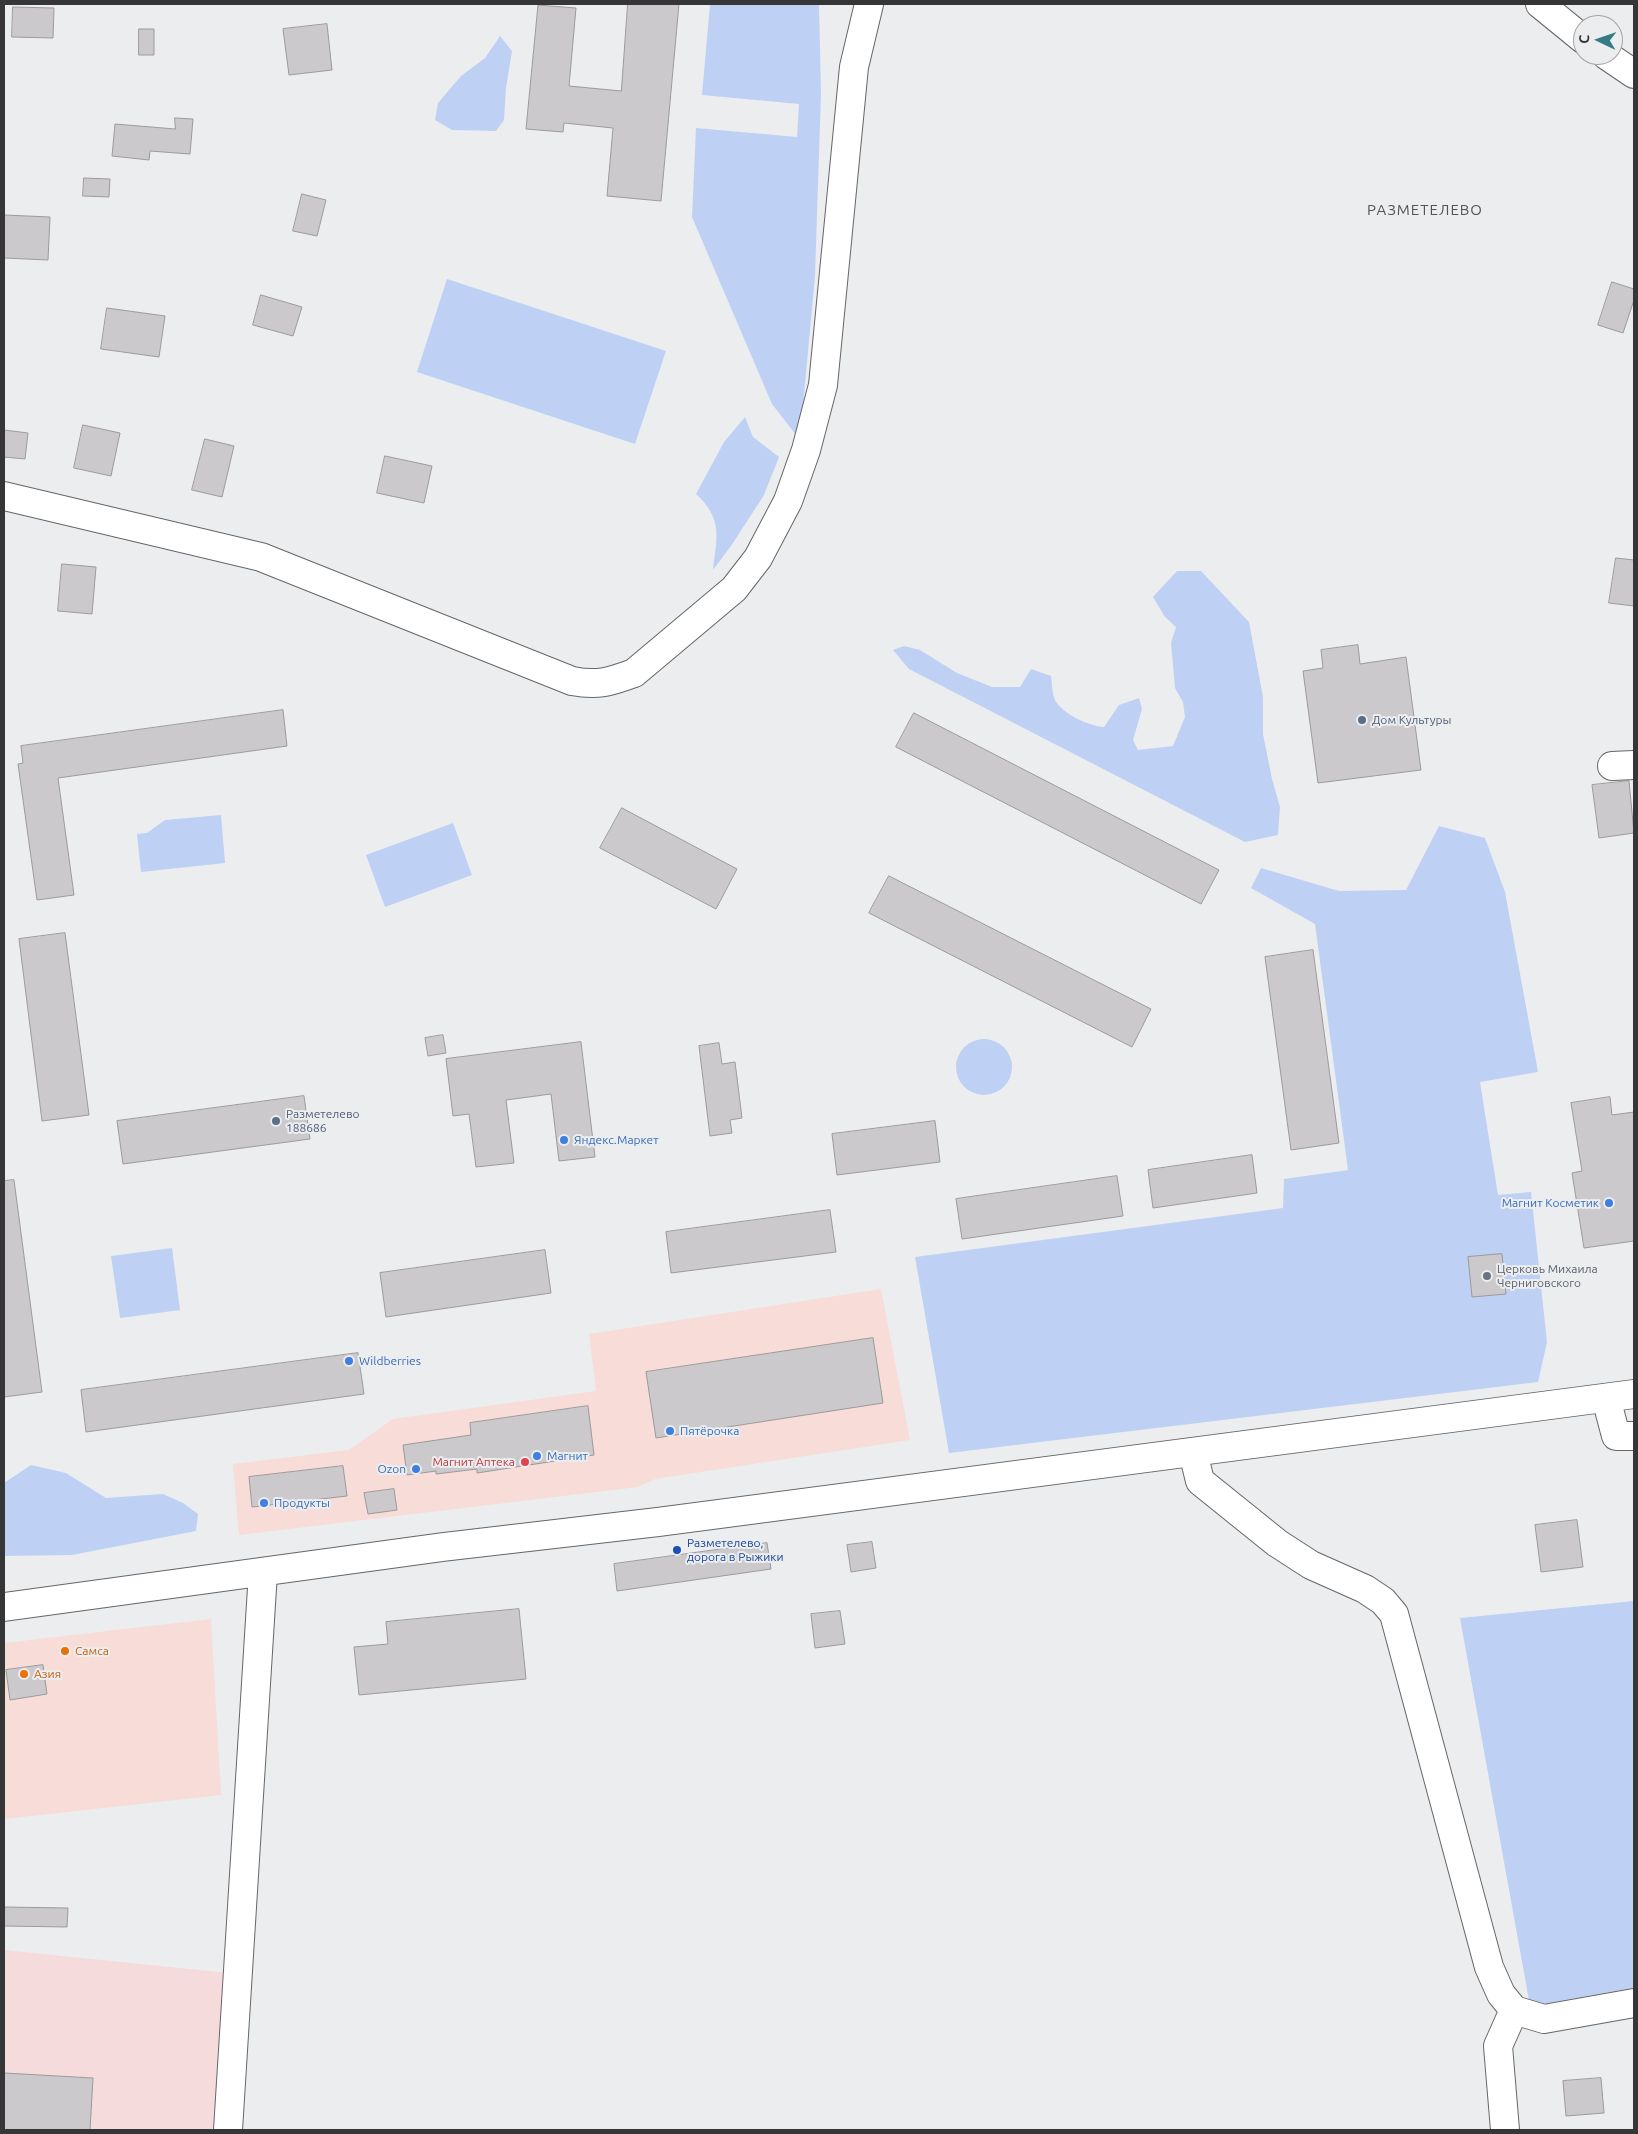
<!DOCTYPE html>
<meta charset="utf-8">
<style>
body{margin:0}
#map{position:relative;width:1638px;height:2134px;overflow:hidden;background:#ecedef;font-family:Ubuntu,sans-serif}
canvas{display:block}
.frame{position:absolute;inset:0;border:5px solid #363637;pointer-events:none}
.north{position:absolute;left:1573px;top:15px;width:50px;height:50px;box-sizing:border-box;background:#ecedef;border:1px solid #a3a4a5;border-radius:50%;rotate:273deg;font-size:14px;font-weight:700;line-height:20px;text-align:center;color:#363637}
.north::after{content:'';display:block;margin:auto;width:18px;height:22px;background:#347c84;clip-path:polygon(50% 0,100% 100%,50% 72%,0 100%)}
</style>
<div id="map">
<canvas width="1638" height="2134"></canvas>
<div class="frame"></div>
<div class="north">С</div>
</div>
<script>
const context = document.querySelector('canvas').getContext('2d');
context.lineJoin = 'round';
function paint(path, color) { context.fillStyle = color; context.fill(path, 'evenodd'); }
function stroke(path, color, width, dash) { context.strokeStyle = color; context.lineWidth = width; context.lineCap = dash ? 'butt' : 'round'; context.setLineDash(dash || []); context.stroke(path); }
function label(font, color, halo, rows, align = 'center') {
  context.font = font + ' Ubuntu,sans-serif'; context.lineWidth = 4; context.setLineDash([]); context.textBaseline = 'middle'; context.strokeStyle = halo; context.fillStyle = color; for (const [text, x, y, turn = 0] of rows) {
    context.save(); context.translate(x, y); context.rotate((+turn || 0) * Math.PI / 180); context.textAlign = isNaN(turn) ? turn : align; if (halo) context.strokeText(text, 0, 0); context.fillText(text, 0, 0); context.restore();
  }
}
const commercial = new Path2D(`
 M 881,1289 L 910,1440 L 655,1479 L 638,1487 L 239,1535 L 233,1464 L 349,1450 L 393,1419 L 596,1391 L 589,1334 Z
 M 211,1619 L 221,1795 L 4,1819 L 4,1643 Z`);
const industrial = new Path2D(`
 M 4,1950 L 229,1973 L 218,2130 L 4,2130 Z`);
const green = new Path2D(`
 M 710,4 L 819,4 L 821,93 L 815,276 L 802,416 L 796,435 L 772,404 L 692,217 L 696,128 L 797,137 L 799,104 L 702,95 Z
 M 500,36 L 512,51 L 506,88 L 504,120 L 496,131 L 452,130 L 435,120 L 438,103 L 461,76 L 485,58 Z
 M 447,279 L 666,351 L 635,444 L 417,372 Z
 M 745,417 L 753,437 L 779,457 L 764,495 L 731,546 L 713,570 C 717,537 723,519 696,494 L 724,442 Z
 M 1177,571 L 1201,571 L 1249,622 L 1263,697 L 1263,734 L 1272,779 L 1280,807 L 1278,835 L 1245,842 L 909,669 L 893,650 L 904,646 L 920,650 L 957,673 L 992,687 L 1020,687 L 1031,669 L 1051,676 C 1052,683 1052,694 1055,700 C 1062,714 1089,726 1104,727 L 1119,705 L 1139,698 L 1142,709 L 1133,740 L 1138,750 L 1173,746 L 1185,717 L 1183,702 L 1175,688 L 1171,643 L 1176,627 L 1165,617 L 1153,597 Z
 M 221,815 L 225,863 L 141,872 L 137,834 L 147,833 L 165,820 Z
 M 453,823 L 472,875 L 385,907 L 366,855 Z
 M 1439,826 L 1485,838 L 1505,892 L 1538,1072 L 1480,1082 L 1498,1195 L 1531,1192 L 1547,1342 L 1538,1382 L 949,1453 L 915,1257 L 1283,1208 L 1284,1179 L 1348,1170 L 1315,924 L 1251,888 L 1261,868 L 1339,891 L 1406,890 Z
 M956 1067a28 28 0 1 1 56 0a28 28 0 1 1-56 0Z
 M 172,1248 L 180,1310 L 120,1318 L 111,1256 Z
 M 31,1465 L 66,1473 L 106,1498 L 163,1494 L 183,1503 L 198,1514 L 196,1531 L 72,1555 L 4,1556 L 4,1483 Z
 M 1634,1601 L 1634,1988 L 1530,2006 L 1460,1618 Z`);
const building = new Path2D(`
 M 628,4 L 679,4 L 661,201 L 607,196 L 613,128 L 564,123 L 563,132 L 526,129 L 538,5 L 576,8 L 569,86 L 621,91 Z
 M 13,7 L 54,8 L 53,38 L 12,37 Z
 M 327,24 L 332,70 L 289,75 L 283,29 Z
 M 139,29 L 154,29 L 154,55 L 139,55 Z
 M 175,118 L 193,119 L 190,154 L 150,151 L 149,160 L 112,156 L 115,124 L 175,129 Z
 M 84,178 L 110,179 L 109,197 L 83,196 Z
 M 302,194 L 326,200 L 317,236 L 293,231 Z
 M 4,215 L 50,217 L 48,260 L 4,258 Z
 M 1612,282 L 1634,289 L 1634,300 L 1623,333 L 1598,325 Z
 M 261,295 L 302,307 L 293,336 L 253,325 Z
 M 107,308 L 165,316 L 159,357 L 101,349 Z
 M 83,425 L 120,433 L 111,476 L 74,468 Z
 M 4,430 L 28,433 L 25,459 L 4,457 Z
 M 205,439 L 234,446 L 222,497 L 192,490 Z
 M 385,456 L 432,466 L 424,503 L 377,493 Z
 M 1616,558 L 1634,560 L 1634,606 L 1609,603 Z
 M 62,564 L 96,567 L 92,614 L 58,611 Z
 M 1358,645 L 1360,664 L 1406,657 L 1421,770 L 1318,783 L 1303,671 L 1323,668 L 1321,650 Z
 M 283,710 L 287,746 L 58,778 L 74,895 L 37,900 L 18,764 L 23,763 L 21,746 Z
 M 914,713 L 1219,870 L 1201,904 L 896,747 Z
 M 1629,781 L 1634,833 L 1599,838 L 1592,785 Z
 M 622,808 L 737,869 L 716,909 L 600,848 Z
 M 889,876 L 1151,1009 L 1132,1047 L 869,913 Z
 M 65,933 L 89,1115 L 42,1121 L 19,939 Z
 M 1313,950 L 1339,1143 L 1291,1150 L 1265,957 Z
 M 443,1035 L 446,1053 L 428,1056 L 425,1038 Z
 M 581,1042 L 595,1157 L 559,1161 L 551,1094 L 506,1100 L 514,1163 L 476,1167 L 469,1114 L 453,1116 L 446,1059 Z
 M 719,1043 L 722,1064 L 735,1062 L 742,1118 L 730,1120 L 732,1133 L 710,1136 L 699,1046 Z
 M 304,1096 L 310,1139 L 123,1164 L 117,1121 Z
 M 1610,1097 L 1612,1115 L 1634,1112 L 1634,1241 L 1584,1248 L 1572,1173 L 1582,1171 L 1571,1103 Z
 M 935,1121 L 940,1162 L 837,1175 L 832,1134 Z
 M 1252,1155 L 1257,1193 L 1153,1208 L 1148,1170 Z
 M 1117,1176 L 1123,1216 L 962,1239 L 956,1199 Z
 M 14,1180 L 42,1392 L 4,1397 L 4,1181 Z
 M 830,1210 L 836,1252 L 671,1273 L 666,1232 Z
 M 545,1250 L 551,1293 L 386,1317 L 380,1273 Z
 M 1502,1254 L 1506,1294 L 1472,1297 L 1468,1257 Z
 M 873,1338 L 883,1403 L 656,1438 L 646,1372 Z
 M 358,1353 L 364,1394 L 86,1432 L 81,1390 Z
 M 588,1406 L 594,1455 L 477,1473 L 477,1469 L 436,1474 L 436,1471 L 407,1475 L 403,1445 L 471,1435 L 470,1423 Z
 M 343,1466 L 347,1496 L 252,1507 L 249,1477 Z
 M 394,1489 L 397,1510 L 368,1514 L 364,1493 Z
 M 1577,1520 L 1583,1567 L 1541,1572 L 1535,1525 Z
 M 872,1542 L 876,1568 L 851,1572 L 847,1545 Z
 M 767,1543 L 771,1569 L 617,1591 L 614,1564 Z
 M 519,1609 L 526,1679 L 359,1695 L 354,1647 L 388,1644 L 386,1622 Z
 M 840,1611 L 845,1644 L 815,1648 L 811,1614 Z
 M 43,1665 L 47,1694 L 10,1700 L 6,1670 Z
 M 4,1907 L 68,1908 L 67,1927 L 4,1926 Z
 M 4,2073 L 93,2078 L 90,2130 L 4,2130 Z
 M 1601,2078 L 1604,2113 L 1566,2116 L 1563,2081 Z`);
const minor = new Path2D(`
 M 1540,4 L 1583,39
 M 1606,55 L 1634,74
 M 4,496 L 261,557 L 572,681 C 598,686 609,682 634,673 L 734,589 L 758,558 L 788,501 L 806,450 L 823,385 L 854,67 L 869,4
 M 1612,766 L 1634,765
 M 1606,1398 L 1616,1436 L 1634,1436
 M 1193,1452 L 1200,1481 L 1277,1543 L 1311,1565 L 1365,1589 L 1383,1601 L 1394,1614 L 1489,1967 L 1501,1994 L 1514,2010 L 1544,2019 L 1634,2003
 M 228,2130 L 263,1572
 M 1505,2130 L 1498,2046 L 1514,2010`);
const major = new Path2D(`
 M 4,1607 L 443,1547 L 658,1522 L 1634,1394`);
const markers = [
 [1362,720,5,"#5c6f8a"],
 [276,1121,5,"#5c6f8a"],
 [564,1140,5,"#3f7fe0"],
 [1609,1203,5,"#3f7fe0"],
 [1487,1276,5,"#6b7280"],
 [349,1361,5,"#3f7fe0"],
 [670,1431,5,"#3f7fe0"],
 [537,1456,5,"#3f7fe0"],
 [525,1462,5,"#e0444e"],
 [416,1469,5,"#3f7fe0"],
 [264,1503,5,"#3f7fe0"],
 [677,1550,5,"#1a4fb4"],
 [65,1651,5,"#e8710a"],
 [24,1674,5,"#e8710a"]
];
const serviceNames = [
 ["Дом Культуры",1372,720],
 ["Разметелево",286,1114],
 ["188686",286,1128]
];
const shopNames = [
 ["Яндекс.Маркет",574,1140],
 ["Магнит Косметик",1599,1203,"right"],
 ["Wildberries",359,1361],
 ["Пятёрочка",680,1431],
 ["Магнит",547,1456],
 ["Ozon",406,1469,"right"],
 ["Продукты",274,1503]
];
const worshipNames = [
 ["Церковь Михаила",1497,1269],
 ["Черниговского",1497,1283]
];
const healthNames = [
 ["Магнит Аптека",515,1462]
];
const transitNames = [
 ["Разметелево,",687,1543],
 ["дорога в Рыжики",687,1557]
];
const foodNames = [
 ["Самса",75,1651],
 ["Азия",34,1674]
];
const quarterNames = [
 ["РАЗМЕТЕЛЕВО",1425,210]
];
paint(commercial, '#f7dcd8');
paint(industrial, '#f6dbdd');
paint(green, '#bed1f4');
paint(building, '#cbc9cb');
stroke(building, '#9c9a9c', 1);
stroke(minor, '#656668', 30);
stroke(major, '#656668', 30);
stroke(minor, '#fff', 28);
stroke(major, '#fff', 28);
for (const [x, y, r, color] of markers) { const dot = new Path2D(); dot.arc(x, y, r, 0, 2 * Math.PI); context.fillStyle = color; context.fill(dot); stroke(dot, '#ecedef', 2); }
label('12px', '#4e5e75', '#ecedef', serviceNames, 'left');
label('12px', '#366cbe', '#ecedef', shopNames, 'left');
label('12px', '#5b616d', '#ecedef', worshipNames, 'left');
label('12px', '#be3a42', '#ecedef', healthNames, 'right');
label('12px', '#164399', '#ecedef', transitNames, 'left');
label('12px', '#c56008', '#ecedef', foodNames, 'left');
context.letterSpacing = '1px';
label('15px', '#525355', '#ecedef', quarterNames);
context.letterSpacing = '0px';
</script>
